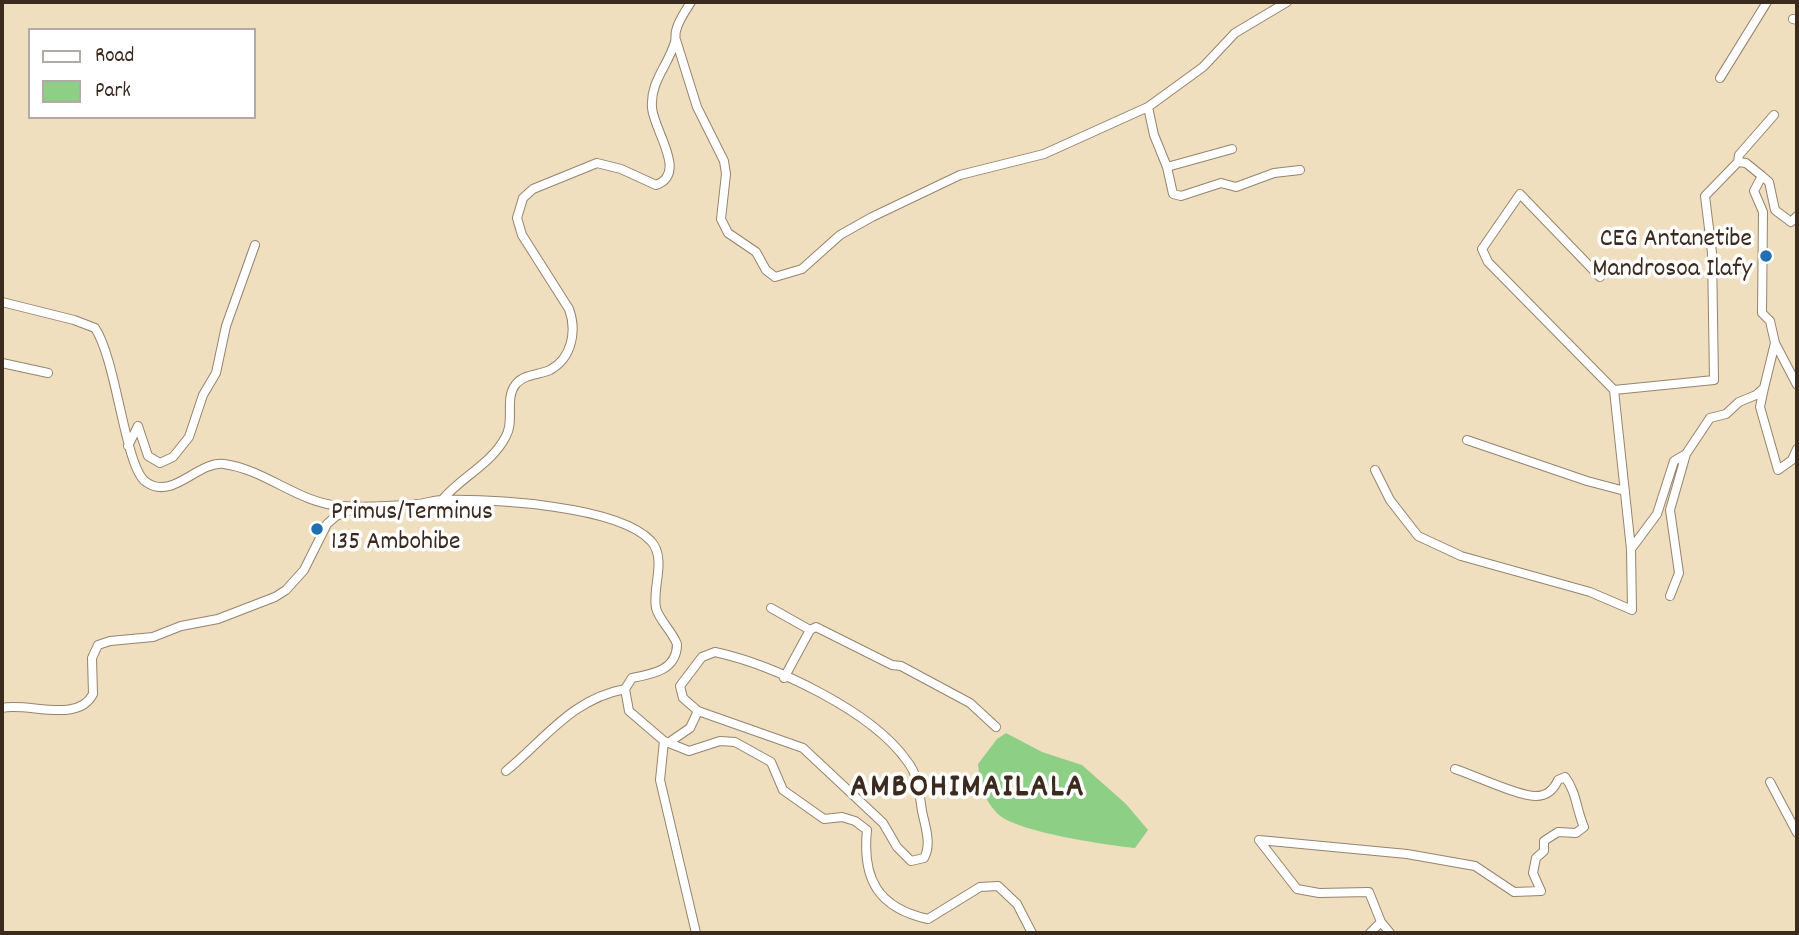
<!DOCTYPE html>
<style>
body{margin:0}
#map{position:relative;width:1799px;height:935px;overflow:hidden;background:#efdfbe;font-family:Dekko,sans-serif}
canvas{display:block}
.frame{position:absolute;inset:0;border:4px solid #3b2a1e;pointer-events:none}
.legend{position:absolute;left:28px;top:28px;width:228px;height:91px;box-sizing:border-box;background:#fff;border:2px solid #b1aaa5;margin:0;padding:9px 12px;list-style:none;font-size:21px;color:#3b2a1e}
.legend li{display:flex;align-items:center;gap:14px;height:35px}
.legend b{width:35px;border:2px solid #b1aaa5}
</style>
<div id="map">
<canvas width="1799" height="935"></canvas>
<div class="frame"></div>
<ul class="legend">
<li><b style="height:9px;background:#fff"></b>Road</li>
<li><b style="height:19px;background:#8ecf86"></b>Park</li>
</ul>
</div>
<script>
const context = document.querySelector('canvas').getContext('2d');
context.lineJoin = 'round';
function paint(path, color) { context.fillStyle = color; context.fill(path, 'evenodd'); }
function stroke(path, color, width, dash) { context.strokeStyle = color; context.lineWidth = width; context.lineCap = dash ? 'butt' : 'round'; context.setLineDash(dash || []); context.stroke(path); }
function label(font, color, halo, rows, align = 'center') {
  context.font = font + ' Dekko,sans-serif'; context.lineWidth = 7; context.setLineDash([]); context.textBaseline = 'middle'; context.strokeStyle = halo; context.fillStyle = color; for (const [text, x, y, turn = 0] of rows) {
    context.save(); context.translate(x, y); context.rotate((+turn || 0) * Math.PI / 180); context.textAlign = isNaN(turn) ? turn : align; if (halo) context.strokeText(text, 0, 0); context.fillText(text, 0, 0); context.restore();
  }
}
const green = new Path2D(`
 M 1006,733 L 1042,752 L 1082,765 L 1126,804 L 1148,830 L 1135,848 C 1107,845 1016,832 998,814 C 983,799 980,784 978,764 L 997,739 Z`);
const minor = new Path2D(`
 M 1793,19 L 1797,20
 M 676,40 L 697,107 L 724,161 L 726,174 L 721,219 L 728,233 L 756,252 L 766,270 L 775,277 L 802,269 L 840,235 L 872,217 L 960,175 L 1044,154 L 1148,107 L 1203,67 L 1235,33 L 1287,2
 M 1720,78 L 1767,2
 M 1148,107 L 1154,135 L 1167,167 L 1232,149
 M 1167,167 L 1173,194 L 1181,196 L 1221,183 L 1236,187 L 1274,173 L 1300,170
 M 1762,176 L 1769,182 L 1775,210 L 1791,222 L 1797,216
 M 1600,277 L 1520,194 L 1482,249 L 1488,262 L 1614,390
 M 2,302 L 74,320 L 95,328 C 117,361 125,468 146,482 C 173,501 197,461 224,464 C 267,470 299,504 342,506 C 366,508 393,506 416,504 C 425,504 433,500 442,500 C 491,499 617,505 651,541 C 667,559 652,587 656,608 C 659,620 672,631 677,644 C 677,670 653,674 632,678 L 625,689 L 629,711 L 664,741 L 689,751 L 720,741 L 735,742 L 771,762 L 783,790 L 824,819 L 842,817 L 855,821 L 867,830 C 862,879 878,908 928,919 L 980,887 L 998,886 L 1017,904 L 1032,933
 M 1775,343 L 1797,385
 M 2,363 L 48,373
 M 1764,388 L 1760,407 L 1778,470 L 1792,460 L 1797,449
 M 1467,440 L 1587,481 L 1625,491
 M 128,446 L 138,426 L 148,456 L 160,463 L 173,457 L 189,437 L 203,395 L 216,373 L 226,326 L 255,245
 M 1375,470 L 1390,500 L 1418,536 L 1461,556 L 1590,592 L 1632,610 L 1631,549 L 1614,390 L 1714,380 L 1712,253 L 1705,196 L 1738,162
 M 442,500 C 461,477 492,464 506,436 C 515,421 504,398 516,384 C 524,374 539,375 550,370 C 572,358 577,331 569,309 L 522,235 L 517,218 L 523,198 L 533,189 L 597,163 L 621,169 L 656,185 C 688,174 654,131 652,108 C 650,81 668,66 675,42 C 676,38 675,34 676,31 C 678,21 686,10 691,2
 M 1631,549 L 1657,514 L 1674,461 L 1686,454 L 1710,418 L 1726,414 L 1739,402 L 1756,395 L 1764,388 L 1775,343 L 1770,321 L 1762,313 L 1763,212 L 1754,191 L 1762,176 L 1746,163 L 1738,162 L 1739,155 L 1774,115
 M 1670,596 L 1679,573 L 1670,510 L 1686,454
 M 771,608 L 810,630 L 784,678
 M 810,630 L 816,627 L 892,665 L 901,666 L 970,703 L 996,727
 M 2,708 C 28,702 78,724 93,694 L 92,658 L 98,645 L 110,641 L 153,637 L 181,626 L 218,619 L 275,597 L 286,590 L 304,570 L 327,524 L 336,516 L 356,508
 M 664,741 L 660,780 L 696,933
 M 671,741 L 690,728 L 698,711 L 683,698 L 680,686 L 702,657 L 715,652 C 774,665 872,711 907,761 C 919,776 919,793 922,811 C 925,826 932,844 924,858 L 911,861 L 897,847 L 883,823 L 803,748 L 698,711
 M 506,771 C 546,738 572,699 625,689
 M 1770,782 L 1797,833
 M 1259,840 L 1407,854 L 1475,866 L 1514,892 L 1541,891 L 1533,873 L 1536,858 L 1544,851 L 1544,841 L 1558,832 L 1576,833 L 1584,827 C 1576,809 1577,793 1565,777 L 1558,780 C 1554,789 1547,796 1536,796 C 1520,797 1474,775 1455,769
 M 1259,840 L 1297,889 L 1319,893 L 1369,892 L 1381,922 L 1370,933
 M 1381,922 L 1390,933`);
const markers = [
 [1766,256,7,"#1f6fb2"],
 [317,529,7,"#1f6fb2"]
];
const poiNames = [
 ["CEG Antanetibe",1752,241],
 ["Mandrosoa Ilafy",1752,271],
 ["Primus/Terminus",331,514,"left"],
 ["135 Ambohibe",331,544,"left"]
];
const districtNames = [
 ["AMBOHIMAILALA",968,790]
];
paint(green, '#8ecf86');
stroke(minor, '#95846e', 10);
stroke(minor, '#fff', 8);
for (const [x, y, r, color] of markers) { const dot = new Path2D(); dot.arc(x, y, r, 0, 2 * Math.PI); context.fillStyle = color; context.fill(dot); stroke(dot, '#fff', 2.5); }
label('26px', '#3b2a1e', '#fff', poiNames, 'right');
context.letterSpacing = '2px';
label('bold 33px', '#3b2a1e', '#fff', districtNames);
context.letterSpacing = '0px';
</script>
